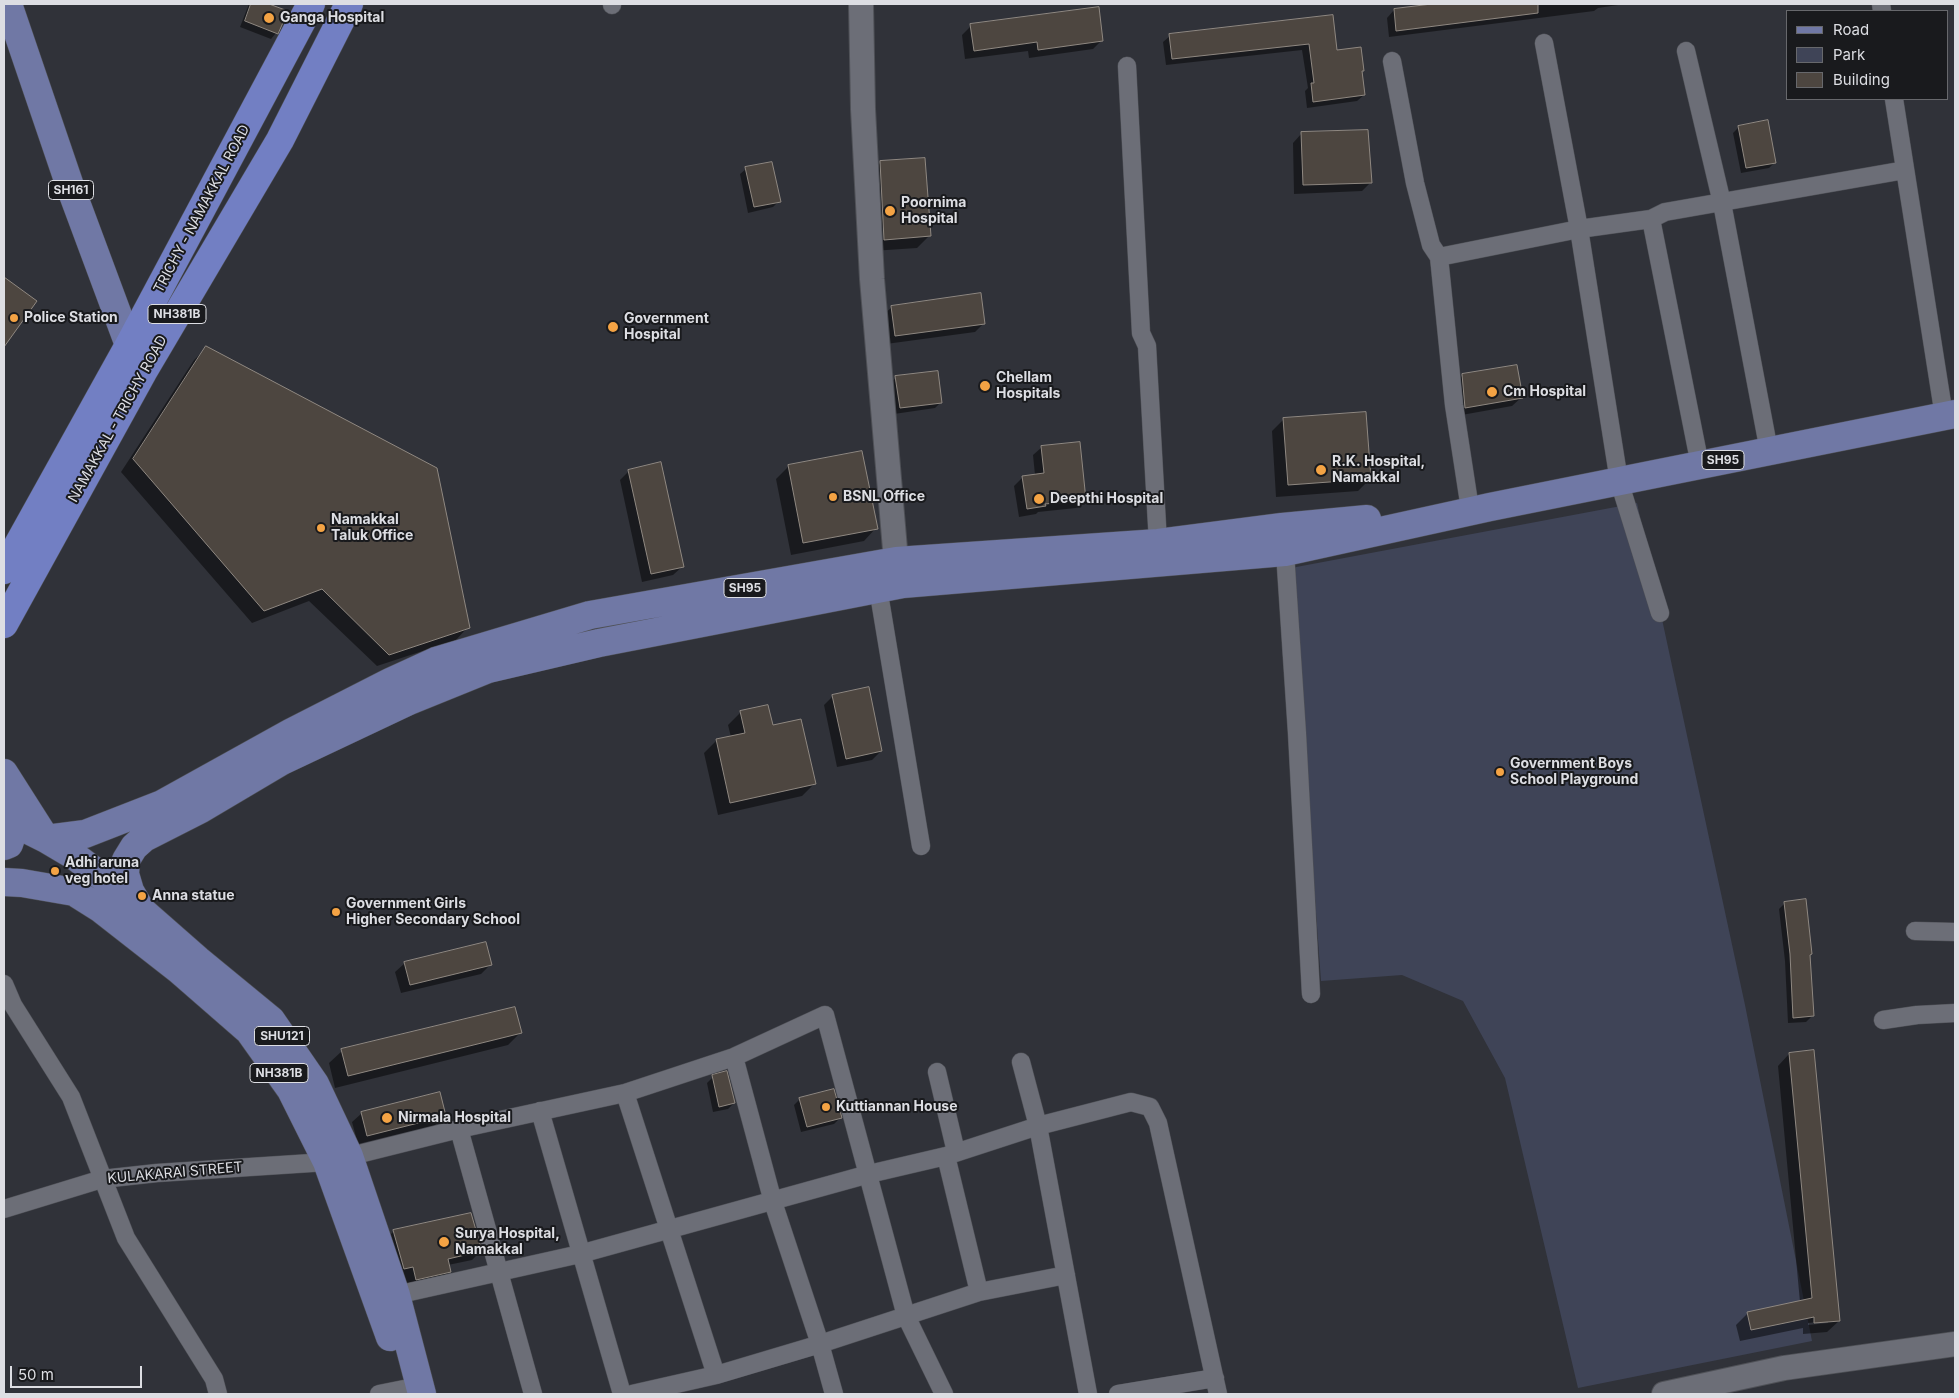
<!DOCTYPE html>
<style>
body{margin:0}
#map{position:relative;width:1959px;height:1398px;overflow:hidden;background:#303239;font-family:Inter,sans-serif}
canvas{display:block}
.frame{position:absolute;inset:0;border:5px solid #dddee3;pointer-events:none}
.legend{position:absolute;left:1786px;top:10px;width:162px;height:90px;box-sizing:border-box;background:#191a1d;border:1px solid #67686c;margin:0;padding:6px 9px;list-style:none;font-size:15px;color:#dddee3}
.legend li{display:flex;align-items:center;gap:10px;height:25px}
.legend b{width:25px;border:1px solid #67686c}
.scale{position:absolute;left:10px;top:1366px;width:132px;height:22px;box-sizing:border-box;border:2px solid #dddee3;border-top:0;padding-left:6px;font-size:15px;line-height:18px;white-space:nowrap;color:#dddee3;-webkit-text-stroke:4px #191a1d;paint-order:stroke}
</style>
<div id="map">
<canvas width="1959" height="1398"></canvas>
<div class="frame"></div>
<ul class="legend">
<li><b style="height:6px;background:#7078a5"></b>Road</li>
<li><b style="height:14px;background:#3f4457"></b>Park</li>
<li><b style="height:14px;background:#4d4640"></b>Building</li>
</ul>
<div class="scale">50 m</div>
</div>
<script>
const context = document.querySelector('canvas').getContext('2d');
context.lineJoin = 'round';
function paint(path, color) { context.fillStyle = color; context.fill(path, 'evenodd'); }
function stroke(path, color, width, dash) { context.strokeStyle = color; context.lineWidth = width; context.lineCap = dash ? 'butt' : 'round'; context.setLineDash(dash || []); context.stroke(path); }
function label(font, color, halo, rows, align = 'center') {
  context.font = font + ' Inter,sans-serif'; context.lineWidth = 4; context.setLineDash([]); context.textBaseline = 'middle'; context.strokeStyle = halo; context.fillStyle = color; for (const [text, x, y, turn = 0] of rows) {
    context.save(); context.translate(x, y); context.rotate((+turn || 0) * Math.PI / 180); context.textAlign = isNaN(turn) ? turn : align; if (halo) context.strokeText(text, 0, 0); context.fillText(text, 0, 0); context.restore();
  }
}
const green = new Path2D(`
 M 1637,503 L 1745,1005 L 1812,1341 L 1578,1388 L 1505,1078 L 1463,1001 L 1402,975 L 1321,981 L 1291,568 Z`);
const shadow = new Path2D(`
 M 249,4 L 266,4 L 286,12 L 276,33 L 271,39 L 240,27 Z
 M 1445,4 L 1625,4 L 1598,8 L 1594,11 L 1389,37 L 1387,18 L 1394,10 Z
 M 1332,16 L 1336,52 L 1363,71 L 1361,73 L 1364,95 L 1357,101 L 1307,108 L 1305,91 L 1308,88 L 1302,50 L 1166,65 L 1163,42 L 1170,36 Z
 M 971,26 L 1102,40 L 1093,49 L 1029,58 L 1028,51 L 965,59 L 962,35 Z
 M 1739,127 L 1775,162 L 1769,168 L 1741,173 L 1733,133 Z
 M 1302,133 L 1371,182 L 1362,191 L 1294,194 L 1293,143 Z
 M 880,163 L 929,236 L 917,248 L 872,251 L 868,175 Z
 M 746,169 L 779,201 L 773,207 L 748,213 L 740,174 Z
 M 4,278 L 36,302 L 4,343 Z
 M 892,307 L 984,323 L 975,332 L 886,344 L 882,316 Z
 M 206,348 L 468,627 L 456,640 L 377,666 L 309,601 L 252,623 L 121,472 L 194,360 Z
 M 1462,376 L 1522,397 L 1512,406 L 1456,416 L 1453,385 Z
 M 896,378 L 941,402 L 935,408 L 894,414 L 890,383 Z
 M 1284,419 L 1370,479 L 1358,491 L 1276,497 L 1272,431 Z
 M 1042,447 L 1085,500 L 1076,508 L 1038,512 L 1036,514 L 1019,517 L 1014,486 L 1023,477 L 1035,475 L 1033,455 Z
 M 788,467 L 876,528 L 864,541 L 791,555 L 776,479 Z
 M 629,471 L 683,566 L 673,575 L 642,582 L 620,480 Z
 M 833,696 L 881,751 L 872,760 L 837,767 L 824,705 Z
 M 741,712 L 772,726 L 814,784 L 802,796 L 718,815 L 704,753 L 717,740 L 731,737 L 728,725 Z
 M 1785,903 L 1809,956 L 1812,1016 L 1806,1022 L 1788,1023 L 1785,961 L 1779,909 Z
 M 405,963 L 490,965 L 481,974 L 401,993 L 395,972 Z
 M 520,1033 L 508,1045 L 335,1088 L 329,1063 L 342,1051 Z
 M 1789,1054 L 1839,1321 L 1827,1332 L 1803,1334 L 1803,1328 L 1740,1341 L 1736,1325 L 1748,1313 L 1800,1302 L 1778,1066 ZM 1828,1321 L 1828,1323 L 1808,1325 L 1808,1323 Z
 M 713,1077 L 734,1103 L 728,1109 L 713,1112 L 707,1083 Z
 M 800,1099 L 840,1118 L 834,1124 L 801,1132 L 794,1105 Z
 M 362,1113 L 444,1116 L 435,1125 L 358,1144 L 352,1122 Z
 M 394,1231 L 481,1251 L 472,1260 L 448,1265 L 449,1272 L 440,1281 L 407,1288 L 404,1275 L 395,1277 L 385,1240 Z`);
const building = new Path2D(`
 M 251,4 L 269,4 L 288,11 L 278,34 L 245,21 Z
 M 1432,4 L 1538,4 L 1538,13 L 1396,31 L 1394,9 Z
 M 1099,7 L 1103,41 L 1038,50 L 1037,42 L 974,51 L 970,24 Z
 M 1333,15 L 1337,50 L 1361,47 L 1364,71 L 1362,71 L 1365,95 L 1313,102 L 1311,83 L 1314,83 L 1309,44 L 1172,59 L 1169,34 Z
 M 1768,120 L 1776,163 L 1746,168 L 1738,126 Z
 M 1368,130 L 1372,183 L 1303,185 L 1301,132 Z
 M 925,158 L 931,236 L 884,240 L 880,161 Z
 M 772,162 L 781,202 L 754,207 L 745,167 Z
 M 4,277 L 37,301 L 4,347 Z
 M 981,293 L 985,324 L 895,336 L 891,306 Z
 M 206,346 L 437,468 L 470,628 L 389,655 L 322,589 L 264,611 L 133,459 Z
 M 1517,365 L 1523,398 L 1465,408 L 1462,374 Z
 M 938,371 L 942,403 L 900,408 L 895,376 Z
 M 1366,412 L 1371,479 L 1288,485 L 1283,418 Z
 M 1080,442 L 1086,500 L 1045,504 L 1046,506 L 1027,509 L 1022,476 L 1044,473 L 1041,446 Z
 M 862,451 L 878,529 L 803,543 L 788,465 Z
 M 661,462 L 684,567 L 651,574 L 628,470 Z
 M 869,687 L 882,751 L 846,759 L 832,695 Z
 M 768,705 L 773,725 L 801,719 L 816,784 L 730,803 L 716,739 L 745,733 L 740,711 Z
 M 1806,899 L 1812,954 L 1810,955 L 1814,1016 L 1793,1018 L 1790,954 L 1784,902 Z
 M 486,942 L 492,965 L 410,985 L 404,962 Z
 M 515,1007 L 522,1033 L 348,1076 L 341,1049 Z
 M 1814,1050 L 1840,1321 L 1814,1323 L 1814,1317 L 1751,1330 L 1747,1312 L 1812,1298 L 1789,1053 Z
 M 727,1071 L 735,1103 L 719,1107 L 712,1075 Z
 M 834,1089 L 842,1118 L 807,1127 L 799,1098 Z
 M 440,1092 L 446,1116 L 367,1136 L 361,1112 Z
 M 471,1213 L 482,1251 L 448,1259 L 451,1272 L 416,1280 L 413,1267 L 404,1269 L 393,1230 Z`);
const street = new Path2D(`
 M 1881,4 L 1882,11
 M 612,5 L 612,4
 M 1544,43 L 1579,229 L 1619,481 L 1660,613
 M 1686,51 L 1722,203 L 1769,451
 M 1392,61 L 1415,183 L 1431,245 L 1439,257 L 1454,405 L 1470,509
 M 1127,66 L 1141,333 L 1147,346 L 1158,543
 M 1894,99 L 1944,416
 M 1651,219 L 1700,465
 M 1439,257 L 1579,229 L 1651,219 L 1665,212 L 1905,170
 M 1285,552 L 1297,733 L 1311,994
 M 878,588 L 921,846
 M 1915,931 L 1955,932
 M 4,984 L 13,1005 L 71,1097 L 126,1238 L 214,1379 L 218,1394
 M 1883,1020 L 1917,1015 L 1955,1013
 M 734,1057 L 773,1202 L 820,1344 L 834,1394
 M 1021,1062 L 1038,1126 L 1088,1394
 M 937,1072 L 956,1152
 M 625,1093 L 716,1375
 M 540,1111 L 622,1394
 M 459,1129 L 533,1394
 M 946,1156 L 979,1292
 M 4,1209 L 102,1179 L 157,1173 L 327,1162 L 459,1129 L 625,1093 L 734,1057 L 825,1015 L 906,1316 L 944,1394
 M 396,1295 L 580,1254 L 869,1174 L 946,1156 L 1038,1126 L 1131,1102 L 1150,1107 L 1158,1123 L 1218,1394
 M 379,1394 L 404,1389
 M 632,1394 L 716,1375 L 820,1344 L 979,1292 L 1066,1275
 M 1118,1394 L 1215,1378`);
const secondary = new Path2D(`
 M 861,4 L 863,109 L 872,279 L 896,561 L 902,580
 M 1664,1394 L 1784,1368 L 1955,1344`);
const primary = new Path2D(`
 M 8,4 L 71,189 L 129,345 L 137,362
 M 4,773 L 46,839 L 73,855 L 108,881 L 198,960 L 271,1020 L 315,1084 L 349,1156 L 396,1295 L 422,1394
 M 4,811 L 10,821 L 46,839 L 85,834 L 162,804 L 290,733 L 390,682 L 436,661 L 590,615 L 896,561 L 1158,543 L 1282,527 L 1367,519
 M 4,846 L 9,844 L 12,835 L 10,821
 M 4,882 L 22,883 L 74,892 L 101,909 L 179,970 L 249,1031 L 291,1090 L 327,1162 L 390,1337
 M 141,910 L 130,891 L 125,874 L 126,860 L 134,847 L 144,838 L 201,809 L 282,761 L 409,701 L 488,669 L 599,643 L 903,584 L 1285,552 L 1490,507 L 1955,414`);
const highway = new Path2D(`
 M 4,570 L 129,345 L 311,4
 M 4,624 L 143,372 L 280,140 L 349,4`);
const markers = [
 [269,18,6,"#f4a344"],
 [890,211,6,"#f4a344"],
 [14,318,5,"#f4a344"],
 [613,327,6,"#f4a344"],
 [985,386,6,"#f4a344"],
 [1492,392,6,"#f4a344"],
 [1321,470,6,"#f4a344"],
 [833,497,5,"#f4a344"],
 [1039,499,6,"#f4a344"],
 [321,528,5,"#f4a344"],
 [1500,772,5,"#f4a344"],
 [55,871,5,"#f4a344"],
 [142,896,5,"#f4a344"],
 [336,912,5,"#f4a344"],
 [826,1107,5,"#f4a344"],
 [387,1118,6,"#f4a344"],
 [444,1242,6,"#f4a344"]
];
const shields = [
 [71,190,45],
 [177,314,58],
 [1723,460,42],
 [745,588,42],
 [282,1036,55],
 [279,1073,58]
];
const shieldNames = [
 ["SH161",71,190],
 ["NH381B",177,314],
 ["SH95",1723,460],
 ["SH95",745,588],
 ["SHU121",282,1036],
 ["NH381B",279,1073]
];
const poiNames = [
 ["Ganga Hospital",280,18],
 ["Poornima",901,203],
 ["Hospital",901,219],
 ["Police Station",24,318],
 ["Government",624,319],
 ["Hospital",624,335],
 ["Chellam",996,378],
 ["Hospitals",996,394],
 ["Cm Hospital",1503,392],
 ["R.K. Hospital,",1332,462],
 ["Namakkal",1332,478],
 ["BSNL Office",843,497],
 ["Deepthi Hospital",1050,499],
 ["Namakkal",331,520],
 ["Taluk Office",331,536],
 ["Government Boys",1510,764],
 ["School Playground",1510,780],
 ["Adhi aruna",65,863],
 ["veg hotel",65,879],
 ["Anna statue",152,896],
 ["Government Girls",346,904],
 ["Higher Secondary School",346,920],
 ["Kuttiannan House",836,1107],
 ["Nirmala Hospital",398,1118],
 ["Surya Hospital,",455,1234],
 ["Namakkal",455,1250]
];
const streetNames = [
 ["TRICHY - NAMAKKAL ROAD",202,209,-62],
 ["NAMAKKAL - TRICHY ROAD",118,419,-61],
 ["KULAKARAI STREET",175,1173,-5]
];
paint(green, '#3f4457');
paint(shadow, '#0007');
paint(building, '#4d4640');
stroke(building, '#8f8881', 1);
stroke(street, '#4f5157', 19);
stroke(secondary, '#4f5157', 26);
stroke(primary, '#4f5157', 29);
stroke(highway, '#4f5157', 29);
stroke(street, '#6c6e77', 18);
stroke(secondary, '#6c6e77', 24);
stroke(primary, '#7078a5', 28);
stroke(highway, '#727fc3', 28);
for (const [x, y, r, color] of markers) { const dot = new Path2D(); dot.arc(x, y, r, 0, 2 * Math.PI); context.fillStyle = color; context.fill(dot); stroke(dot, '#191a1d', 2); }
for (const [x, y, w] of shields) { const box = new Path2D(); box.roundRect(x - w / 2, y - 9.5, w, 19, 4); context.fillStyle = '#191a1d'; context.fill(box); stroke(box, '#dddee3', 1); }
label('bold 12px', '#dddee3', null, shieldNames);
label('bold 14px', '#dddee3', '#191a1d', poiNames, 'left');
label('14px', '#dddee3', '#191a1d', streetNames);
</script>
